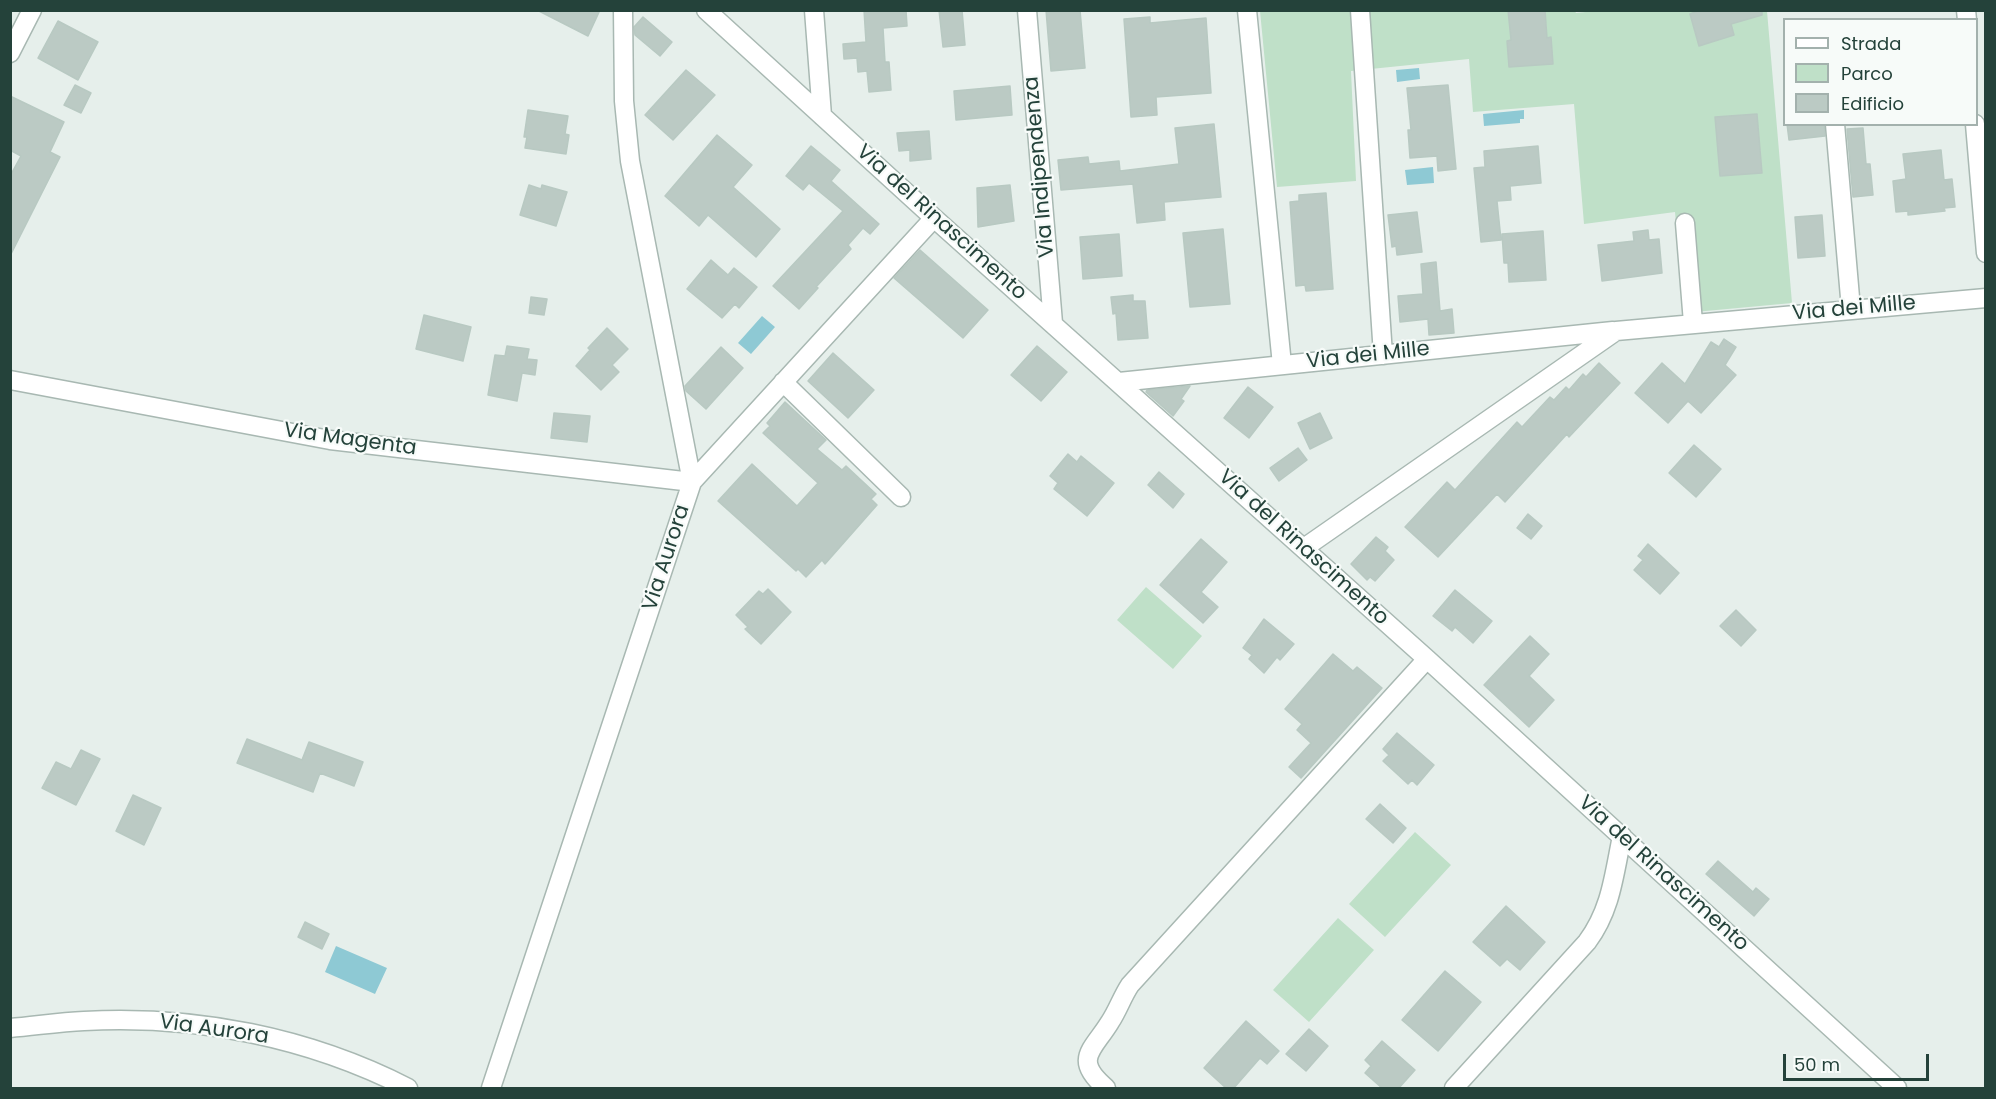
<!DOCTYPE html>
<style>
body{margin:0}
#map{position:relative;width:1996px;height:1099px;overflow:hidden;background:#e6efeb;font-family:Poppins,sans-serif}
canvas{display:block}
.frame{position:absolute;inset:0;border:12px solid #24423a;pointer-events:none}
.legend{position:absolute;left:1783px;top:18px;width:195px;height:108px;box-sizing:border-box;background:#f7fbf9;border:2px solid #a3b1ad;margin:0;padding:8px 10px;list-style:none;font-size:18px;color:#24423a}
.legend li{display:flex;align-items:center;gap:12px;height:30px}
.legend b{width:30px;border:2px solid #a3b1ad}
.scale{position:absolute;left:1783px;top:1054px;width:146px;height:27px;box-sizing:border-box;border:3px solid #24423a;border-top:0;padding-left:8px;font-size:18px;line-height:21px;white-space:nowrap;color:#24423a;-webkit-text-stroke:4px #f7fbf9;paint-order:stroke}
</style>
<div id="map">
<canvas width="1996" height="1099"></canvas>
<div class="frame"></div>
<ul class="legend">
<li><b style="height:8px;background:#fff"></b>Strada</li>
<li><b style="height:16px;background:#bfe0c8"></b>Parco</li>
<li><b style="height:16px;background:#bbcac4"></b>Edificio</li>
</ul>
<div class="scale">50 m</div>
</div>
<script>
const context = document.querySelector('canvas').getContext('2d');
context.lineJoin = 'round';
function paint(path, color) { context.fillStyle = color; context.fill(path, 'evenodd'); }
function stroke(path, color, width, dash) { context.strokeStyle = color; context.lineWidth = width; context.lineCap = dash ? 'butt' : 'round'; context.setLineDash(dash || []); context.stroke(path); }
function label(font, color, halo, rows, align = 'center') {
  context.font = font + ' Poppins,sans-serif'; context.lineWidth = 4.5; context.setLineDash([]); context.textBaseline = 'middle'; context.strokeStyle = halo; context.fillStyle = color; for (const [text, x, y, turn = 0] of rows) {
    context.save(); context.translate(x, y); context.rotate((+turn || 0) * Math.PI / 180); context.textAlign = isNaN(turn) ? turn : align; if (halo) context.strokeText(text, 0, 0); context.fillText(text, 0, 0); context.restore();
  }
}
const green = new Path2D(`
 M 1605,10 L 1700,11 L 1690,14 L 1699,46 L 1734,35 L 1731,24 L 1732,11 L 1767,11 L 1792,303 L 1684,313 L 1675,212 L 1584,224 L 1574,104 L 1473,112 L 1469,59 L 1351,71 L 1356,181 L 1277,187 L 1260,11 L 1508,11 L 1511,37 L 1547,34 L 1545,11 L 1575,11 L 1576,13 ZM 1551,38 L 1553,63 L 1509,66 L 1507,41 ZM 1757,114 L 1762,172 L 1720,176 L 1716,117 Z
 M 1146,587 L 1202,636 L 1173,669 L 1117,620 Z
 M 1415,832 L 1451,865 L 1385,937 L 1349,904 Z
 M 1338,918 L 1374,950 L 1309,1022 L 1273,990 Z`);
const water = new Path2D(`
 M 1419,68 L 1420,79 L 1397,82 L 1396,70 Z
 M 1524,110 L 1524,119 L 1520,119 L 1520,123 L 1484,126 L 1483,114 Z
 M 1433,167 L 1434,183 L 1407,185 L 1405,170 Z
 M 762,316 L 775,327 L 751,354 L 738,343 Z
 M 336,946 L 387,968 L 375,994 L 325,972 Z`);
const building = new Path2D(`
 M 537,10 L 600,10 L 588,36 Z
 M 864,10 L 906,10 L 907,26 L 883,28 L 885,62 L 889,62 L 891,90 L 869,92 L 867,71 L 858,72 L 857,58 L 844,59 L 843,44 L 866,42 Z
 M 939,10 L 962,10 L 965,45 L 943,47 Z
 M 1046,10 L 1080,10 L 1085,68 L 1051,71 Z
 M 1508,10 L 1545,10 L 1547,38 L 1551,37 L 1553,64 L 1509,67 L 1507,41 L 1511,40 Z
 M 1700,10 L 1762,10 L 1762,15 L 1731,24 L 1734,35 L 1699,46 L 1690,14 Z
 M 643,17 L 672,42 L 660,56 L 635,35 L 634,27 Z
 M 1150,17 L 1150,23 L 1206,18 L 1211,93 L 1156,97 L 1157,115 L 1131,117 L 1124,19 Z
 M 58,21 L 98,42 L 78,80 L 38,58 Z
 M 686,70 L 715,95 L 673,140 L 645,115 Z
 M 75,85 L 91,93 L 81,113 L 64,105 Z
 M 1448,85 L 1456,169 L 1438,171 L 1437,156 L 1410,158 L 1408,130 L 1411,130 L 1407,88 Z
 M 1010,86 L 1012,115 L 956,120 L 954,91 Z
 M 10,96 L 64,122 L 50,152 L 60,157 L 10,256 L 10,176 L 21,156 L 10,150 Z
 M 528,110 L 568,116 L 565,134 L 569,135 L 566,154 L 525,148 L 527,137 L 524,137 Z
 M 1757,114 L 1762,173 L 1720,176 L 1715,117 Z
 M 1214,124 L 1221,197 L 1164,202 L 1165,220 L 1137,223 L 1133,184 L 1061,190 L 1058,160 L 1088,157 L 1089,164 L 1119,161 L 1120,171 L 1179,164 L 1175,128 Z
 M 1787,124 L 1824,124 L 1825,136 L 1789,140 Z
 M 1863,128 L 1866,164 L 1870,164 L 1873,195 L 1853,197 L 1847,129 Z
 M 929,131 L 931,159 L 910,161 L 910,150 L 899,151 L 897,133 Z
 M 717,135 L 752,165 L 733,187 L 780,229 L 756,257 L 708,215 L 699,226 L 665,196 Z
 M 811,146 L 840,170 L 831,181 L 879,224 L 870,234 L 863,228 L 848,245 L 851,249 L 816,287 L 818,288 L 799,309 L 773,286 L 843,211 L 809,183 L 803,190 L 786,176 Z
 M 1538,146 L 1541,183 L 1510,186 L 1511,200 L 1497,201 L 1501,240 L 1481,242 L 1474,168 L 1485,167 L 1484,151 Z
 M 1941,150 L 1944,180 L 1952,179 L 1955,207 L 1944,208 L 1945,211 L 1908,215 L 1908,211 L 1896,212 L 1893,181 L 1906,179 L 1903,154 Z
 M 529,185 L 541,189 L 542,185 L 567,192 L 556,226 L 520,215 Z
 M 1010,185 L 1014,221 L 978,227 L 977,188 Z
 M 1326,193 L 1333,289 L 1306,291 L 1305,285 L 1296,286 L 1290,202 L 1299,201 L 1299,195 Z
 M 1417,212 L 1422,252 L 1397,255 L 1396,246 L 1392,247 L 1388,215 Z
 M 1822,215 L 1825,256 L 1798,258 L 1795,217 Z
 M 1223,229 L 1230,304 L 1190,307 L 1183,233 Z
 M 1648,230 L 1649,240 L 1659,239 L 1662,273 L 1602,281 L 1598,245 L 1634,241 L 1633,232 Z
 M 1543,231 L 1546,280 L 1509,282 L 1508,263 L 1504,263 L 1502,234 Z
 M 1119,234 L 1122,276 L 1083,279 L 1080,237 Z
 M 920,250 L 988,310 L 963,338 L 894,278 Z
 M 711,260 L 728,275 L 734,268 L 757,287 L 739,308 L 735,304 L 722,318 L 687,289 Z
 M 1436,262 L 1440,311 L 1452,309 L 1454,333 L 1429,335 L 1428,319 L 1400,322 L 1398,296 L 1423,294 L 1421,264 Z
 M 1133,295 L 1133,301 L 1145,301 L 1148,338 L 1118,340 L 1116,313 L 1113,314 L 1111,297 Z
 M 531,297 L 547,299 L 544,315 L 529,313 Z
 M 424,315 L 471,327 L 463,361 L 416,349 Z
 M 607,328 L 628,349 L 612,365 L 619,372 L 601,390 L 576,366 L 590,350 L 588,348 Z
 M 1724,339 L 1736,347 L 1725,365 L 1736,375 L 1701,413 L 1688,401 L 1668,423 L 1635,393 L 1662,363 L 1685,384 L 1711,342 L 1719,347 Z
 M 507,346 L 529,349 L 527,359 L 537,360 L 535,375 L 522,373 L 517,401 L 488,395 L 495,355 L 505,356 Z
 M 1037,346 L 1067,372 L 1041,401 L 1011,375 Z
 M 721,347 L 743,368 L 706,409 L 686,391 L 685,386 Z
 M 833,353 L 874,390 L 848,418 L 808,381 Z
 M 1599,363 L 1620,383 L 1569,437 L 1567,434 L 1505,502 L 1497,494 L 1438,557 L 1405,527 L 1447,482 L 1455,490 L 1517,422 L 1522,427 L 1550,397 L 1554,400 L 1566,387 L 1569,390 L 1583,374 L 1586,377 Z
 M 1190,386 L 1181,399 L 1184,401 L 1173,416 L 1146,392 L 1147,390 Z
 M 1248,387 L 1273,407 L 1249,438 L 1224,418 Z
 M 785,402 L 826,440 L 817,449 L 842,470 L 846,466 L 876,494 L 871,499 L 877,505 L 825,564 L 822,560 L 806,577 L 798,569 L 796,571 L 718,501 L 752,464 L 797,506 L 818,483 L 763,433 L 770,426 L 767,423 Z
 M 554,413 L 590,416 L 587,442 L 551,438 Z
 M 1320,413 L 1332,438 L 1310,449 L 1298,423 Z
 M 1694,445 L 1721,469 L 1696,497 L 1669,473 Z
 M 1298,448 L 1307,460 L 1279,481 L 1270,468 Z
 M 1068,454 L 1077,462 L 1081,456 L 1114,483 L 1087,516 L 1054,489 L 1058,483 L 1050,476 Z
 M 1159,472 L 1184,494 L 1173,508 L 1148,485 Z
 M 1528,514 L 1542,526 L 1531,539 L 1517,528 Z
 M 1376,537 L 1388,547 L 1385,551 L 1394,560 L 1375,581 L 1370,577 L 1367,580 L 1351,564 Z
 M 1201,539 L 1227,562 L 1201,592 L 1218,607 L 1203,623 L 1160,585 Z
 M 1648,544 L 1679,573 L 1660,594 L 1634,570 L 1643,560 L 1638,556 Z
 M 768,589 L 791,612 L 761,644 L 745,629 L 748,627 L 736,615 L 759,591 L 763,594 Z
 M 1455,590 L 1492,621 L 1473,643 L 1455,627 L 1452,631 L 1433,616 Z
 M 1736,610 L 1756,630 L 1741,646 L 1720,626 Z
 M 1264,619 L 1294,644 L 1280,660 L 1277,657 L 1264,673 L 1249,659 L 1252,655 L 1243,648 Z
 M 1530,636 L 1549,654 L 1529,676 L 1554,700 L 1529,727 L 1484,685 Z
 M 1333,654 L 1353,671 L 1357,667 L 1382,688 L 1301,778 L 1289,767 L 1311,743 L 1297,730 L 1302,724 L 1285,709 Z
 M 1397,733 L 1434,765 L 1417,785 L 1412,780 L 1408,784 L 1383,761 L 1389,755 L 1383,749 Z
 M 247,739 L 302,760 L 309,742 L 363,762 L 354,786 L 320,773 L 313,792 L 237,763 Z
 M 81,750 L 100,759 L 76,805 L 42,788 L 56,762 L 71,769 Z
 M 133,795 L 161,808 L 144,845 L 116,831 Z
 M 1380,804 L 1406,828 L 1393,843 L 1366,819 Z
 M 1718,861 L 1753,892 L 1756,888 L 1769,899 L 1754,916 L 1706,874 Z
 M 1506,906 L 1545,942 L 1520,970 L 1507,959 L 1500,966 L 1473,942 Z
 M 305,922 L 329,934 L 322,949 L 298,937 Z
 M 1445,971 L 1481,1002 L 1438,1051 L 1402,1020 Z
 M 1246,1021 L 1279,1051 L 1267,1064 L 1260,1058 L 1233,1089 L 1227,1089 L 1204,1068 Z
 M 1309,1029 L 1328,1046 L 1306,1071 L 1286,1054 Z
 M 1382,1041 L 1415,1070 L 1398,1089 L 1383,1089 L 1365,1073 L 1371,1066 L 1365,1060 Z`);
const minor = new Path2D(`
 M 706,10 L 934,218 L 1427,659 L 1897,1088
 M 814,10 L 822,116
 M 1027,10 L 1053,323
 M 1247,10 L 1282,365
 M 1360,10 L 1383,355
 M 1966,10 L 1967,20
 M 10,53 L 32,10
 M 1835,124 L 1851,309
 M 1975,124 L 1986,253
 M 1685,223 L 1693,323
 M 10,380 L 330,440 L 692,482
 M 783,382 L 901,497
 M 1119,382 L 1613,331
 M 692,482 L 934,218
 M 1304,548 L 1616,331 L 1986,298
 M 10,1028 C 35,1026 59,1022 84,1021 C 196,1015 308,1037 408,1088
 M 491,1088 L 692,482 L 630,161 L 624,101 L 623,10
 M 1106,1088 C 1072,1059 1093,1050 1110,1022 C 1118,1010 1122,997 1130,985 L 1427,659
 M 1454,1088 L 1587,942 C 1611,910 1614,875 1622,836`);
const streetNames = [
 ["Via Indipendenza",1040,167,-95],
 ["Via del Rinascimento",941,223,42],
 ["Via dei Mille",1854,309,-5],
 ["Via dei Mille",1368,356,-6],
 ["Via Magenta",350,440,8],
 ["Via del Rinascimento",1303,548,42],
 ["Via Aurora",667,558,-72],
 ["Via del Rinascimento",1663,874,42],
 ["Via Aurora",214,1030,8]
];
paint(green, '#bfe0c8');
paint(water, '#8ec9d4');
paint(building, '#bbcac4');
stroke(building, '#b8c9c2', 1.5);
stroke(minor, '#a8b8b2', 21);
stroke(minor, '#fff', 18);
label('21px', '#24423a', '#f7fbf9', streetNames);
</script>
